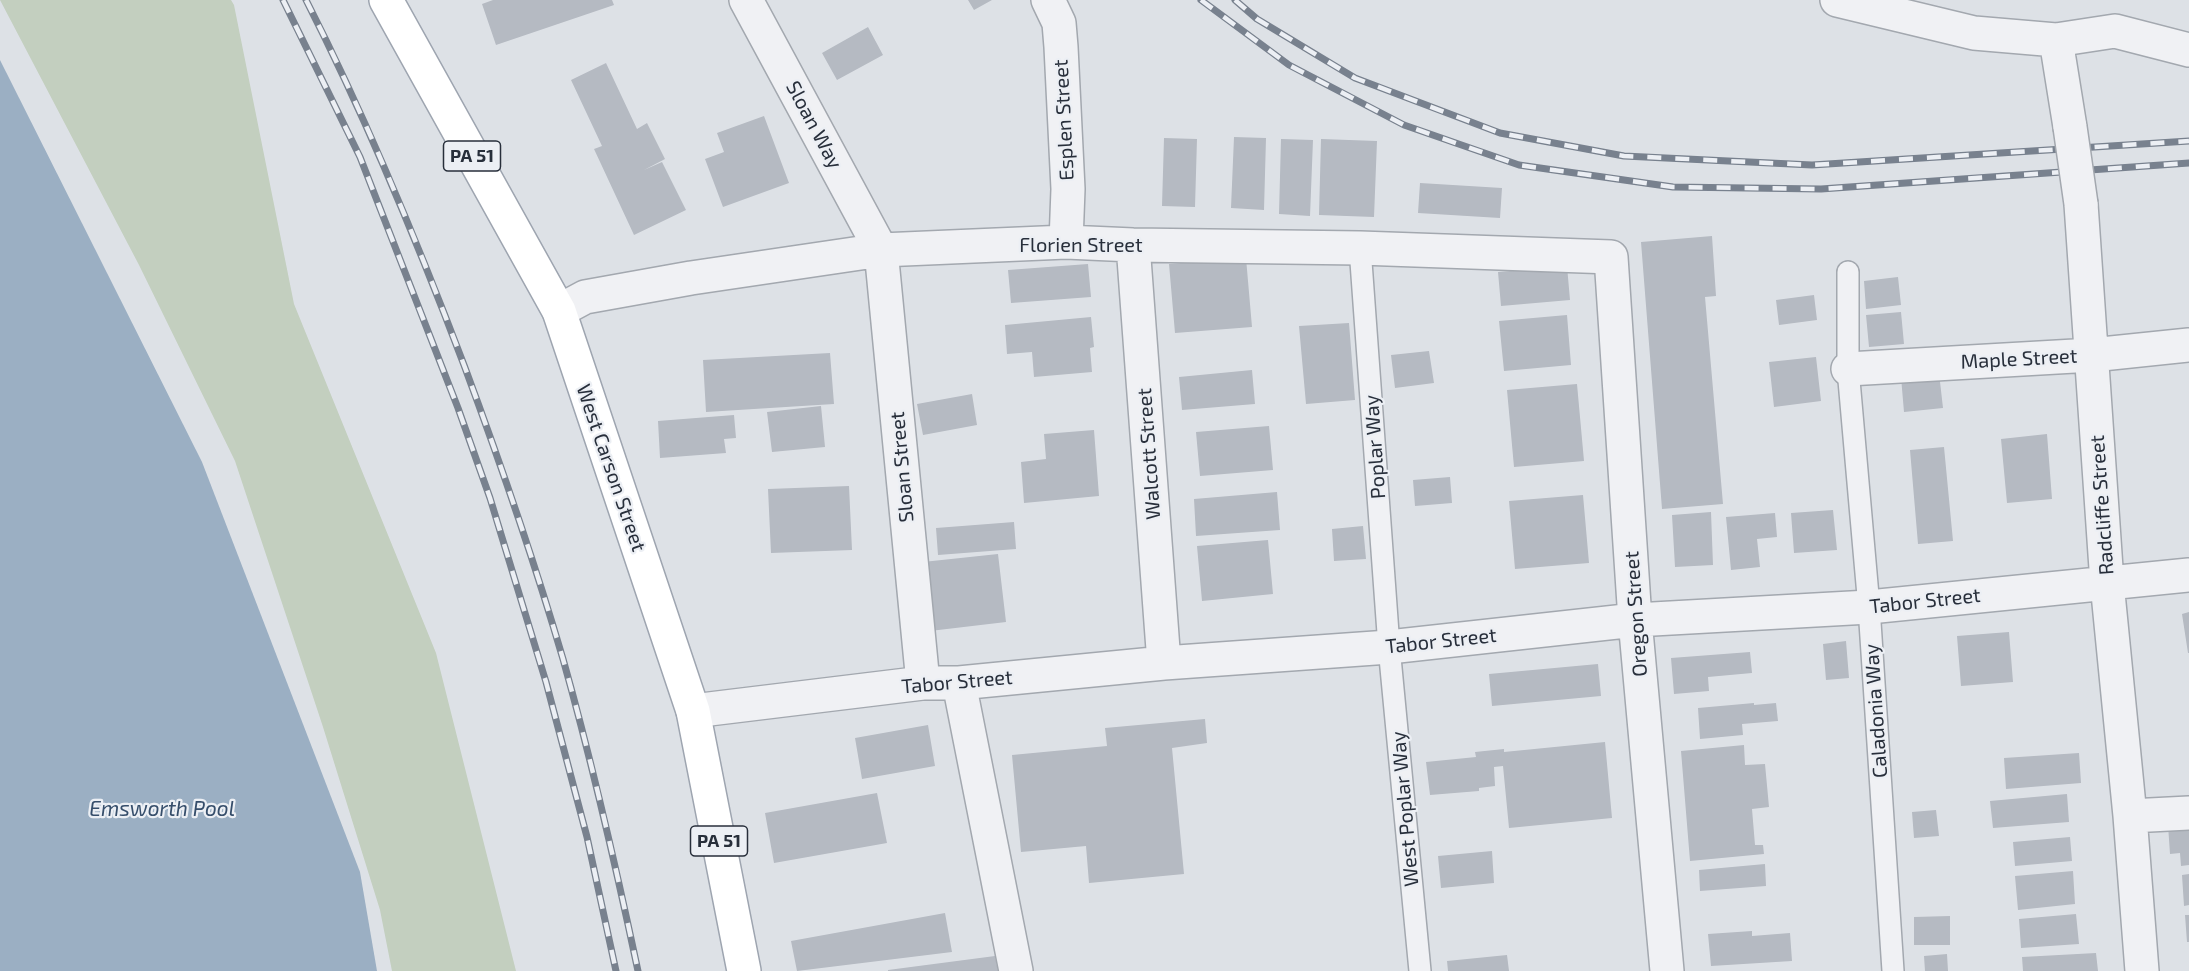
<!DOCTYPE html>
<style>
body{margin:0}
canvas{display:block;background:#dde1e6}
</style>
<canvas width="2189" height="971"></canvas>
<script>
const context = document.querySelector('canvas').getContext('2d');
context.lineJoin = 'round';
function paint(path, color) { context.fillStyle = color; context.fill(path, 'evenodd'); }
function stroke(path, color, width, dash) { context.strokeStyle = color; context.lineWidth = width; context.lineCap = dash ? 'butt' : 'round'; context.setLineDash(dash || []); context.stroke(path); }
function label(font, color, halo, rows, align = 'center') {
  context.font = font + ' "Exo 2",sans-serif'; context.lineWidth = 4.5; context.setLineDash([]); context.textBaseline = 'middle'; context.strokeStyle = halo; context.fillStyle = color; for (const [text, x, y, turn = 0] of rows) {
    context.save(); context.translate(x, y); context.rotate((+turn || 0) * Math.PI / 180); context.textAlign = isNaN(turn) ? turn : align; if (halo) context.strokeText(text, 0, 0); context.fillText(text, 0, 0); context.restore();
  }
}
const green = new Path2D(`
 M 0,0 L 231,0 L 234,5 L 294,304 L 436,653 L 516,971 L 392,971 L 380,910 L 323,727 L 235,461 L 139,265 Z`);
const water = new Path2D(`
 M 0,60 L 202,462 L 360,872 L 377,971 L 0,971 Z`);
const building = new Path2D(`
 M 493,0 L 612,0 L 614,5 L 496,45 L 482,4 Z
 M 968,0 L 992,0 L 974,10 Z
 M 868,27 L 883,55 L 837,80 L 822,53 Z
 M 606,63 L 637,129 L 647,123 L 665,159 L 644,170 L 662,162 L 686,210 L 634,235 L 594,149 L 602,146 L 571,80 Z
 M 764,116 L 789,183 L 723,207 L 705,159 L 724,152 L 717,133 Z
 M 1234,137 L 1266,138 L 1264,210 L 1231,208 Z
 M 1164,138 L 1197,139 L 1195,207 L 1162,206 Z
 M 1281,139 L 1313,140 L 1310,216 L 1279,214 Z
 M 1321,139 L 1377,141 L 1374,217 L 1319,215 Z
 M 1420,183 L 1502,188 L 1500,218 L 1418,213 Z
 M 1712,236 L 1716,296 L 1705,297 L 1723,504 L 1662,509 L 1641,242 Z
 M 1246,258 L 1252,327 L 1175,333 L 1169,264 Z
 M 1088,264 L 1091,297 L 1011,303 L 1008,270 Z
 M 1567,266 L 1570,300 L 1501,306 L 1498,272 Z
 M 1898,277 L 1901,305 L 1866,309 L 1864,281 Z
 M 1814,295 L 1817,320 L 1779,325 L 1776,300 Z
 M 1901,312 L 1904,344 L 1869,347 L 1866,315 Z
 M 1567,315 L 1571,365 L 1504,371 L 1499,321 Z
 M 1091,317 L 1094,347 L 1090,348 L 1092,372 L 1034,377 L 1032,352 L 1007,354 L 1005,325 Z
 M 1349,323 L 1355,400 L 1306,404 L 1299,326 Z
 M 1429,351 L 1434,383 L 1395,388 L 1391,355 Z
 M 830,353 L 834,404 L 706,412 L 703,360 Z
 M 1816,357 L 1821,401 L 1774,407 L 1769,362 Z
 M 1252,370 L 1255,404 L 1182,410 L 1179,377 Z
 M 1939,373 L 1943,408 L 1904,412 L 1901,377 Z
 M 1577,384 L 1584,461 L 1514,467 L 1507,390 Z
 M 972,394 L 977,425 L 923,435 L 917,404 Z
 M 821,406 L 825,447 L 772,452 L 767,412 Z
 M 734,415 L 736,438 L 724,439 L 726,453 L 660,458 L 658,421 Z
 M 1269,426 L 1273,470 L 1200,476 L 1196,432 Z
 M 1094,430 L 1099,496 L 1024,503 L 1021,462 L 1046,459 L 1044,434 Z
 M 2047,434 L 2052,499 L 2007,503 L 2001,439 Z
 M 1944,447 L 1953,541 L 1918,544 L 1910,450 Z
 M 1450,477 L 1452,503 L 1415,506 L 1413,480 Z
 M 849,486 L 852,550 L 771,553 L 768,489 Z
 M 1277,492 L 1280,530 L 1196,536 L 1194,499 Z
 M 1583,495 L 1589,563 L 1515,569 L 1509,501 Z
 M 1833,510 L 1837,550 L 1794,553 L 1791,513 Z
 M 1711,512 L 1713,565 L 1675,567 L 1672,515 Z
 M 1775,513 L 1777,537 L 1757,539 L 1760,567 L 1731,570 L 1726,517 Z
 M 1014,522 L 1016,549 L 938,555 L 936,528 Z
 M 1363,526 L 1366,559 L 1334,561 L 1332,529 Z
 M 1268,540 L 1273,594 L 1202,601 L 1197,546 Z
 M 998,554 L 1006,622 L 930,631 L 923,562 Z
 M 2189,612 L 2189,653 L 2188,653 L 2182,614 Z
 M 2009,632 L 2013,682 L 1961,686 L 1957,636 Z
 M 1846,641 L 1849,678 L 1826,680 L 1823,644 Z
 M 1750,652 L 1752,673 L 1708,677 L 1709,691 L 1674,694 L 1671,658 Z
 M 1598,664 L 1601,696 L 1492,706 L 1489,674 Z
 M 1754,703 L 1754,705 L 1776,703 L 1778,721 L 1742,724 L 1743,735 L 1700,739 L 1698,708 Z
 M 1205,719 L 1207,743 L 1172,748 L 1184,874 L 1089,883 L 1086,846 L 1021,852 L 1012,755 L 1107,746 L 1105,728 Z
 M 928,725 L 935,766 L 862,779 L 855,738 Z
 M 1605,742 L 1612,818 L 1509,828 L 1503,766 L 1494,767 L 1495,786 L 1479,788 L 1479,791 L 1430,795 L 1426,762 L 1476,757 L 1475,752 L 1504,749 L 1504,752 Z
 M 1744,745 L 1745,765 L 1765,764 L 1769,807 L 1752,809 L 1755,845 L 1763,845 L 1764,854 L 1690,861 L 1681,751 Z
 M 2079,753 L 2081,783 L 2006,789 L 2004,758 Z
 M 877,793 L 887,843 L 774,863 L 765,813 Z
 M 2067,794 L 2069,822 L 1993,828 L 1990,801 Z
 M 1936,810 L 1939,836 L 1914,838 L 1912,812 Z
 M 2189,824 L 2189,865 L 2181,866 L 2180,853 L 2170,854 L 2168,825 Z
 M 2070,837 L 2072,861 L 2015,866 L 2013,842 Z
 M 1492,851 L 1494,883 L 1441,888 L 1438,856 Z
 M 1765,864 L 1766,886 L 1700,891 L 1699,870 Z
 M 2073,871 L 2075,904 L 2018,910 L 2015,876 Z
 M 2189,874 L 2189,905 L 2184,906 L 2182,875 Z
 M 945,913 L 952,952 L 797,971 L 791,941 Z
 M 2076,914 L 2079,944 L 2021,948 L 2019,919 Z
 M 2185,915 L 2189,915 L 2189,942 L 2187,942 Z
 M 1950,916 L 1950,945 L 1914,945 L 1914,917 Z
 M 1752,931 L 1752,936 L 1790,933 L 1792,961 L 1711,966 L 1708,934 Z
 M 2096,953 L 2098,971 L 2023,971 L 2022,957 Z
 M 1947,954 L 1948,971 L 1925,971 L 1924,956 Z
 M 1507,955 L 1509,971 L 1448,971 L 1447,961 Z
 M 995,956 L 998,971 L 888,971 L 888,970 Z`);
const lane = new Path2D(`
 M 1360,248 L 1389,647 L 1420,971
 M 1848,272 L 1848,369 L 1869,607 L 1893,971`);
const street = new Path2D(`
 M 746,0 L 881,250 L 923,683
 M 1048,0 L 1059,23 L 1061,47 L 1068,189 L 1066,242
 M 1837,0 L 1974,33 L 2056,40 L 2115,31 L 2189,50
 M 2056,40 L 2070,127
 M 2081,204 L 2107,583 L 2130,816 L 2142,971
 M 1133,245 L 1164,663
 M 559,311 L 585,297 L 691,278 L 881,250 L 1066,242 L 1133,245 L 1360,248 L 1611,257 L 1635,620 L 1667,971
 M 1848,369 L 2092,355 L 2189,345
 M 959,683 L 1016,971
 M 693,711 L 923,683 L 959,683 L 1164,663 L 1389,647 L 1635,620 L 1869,607 L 2189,575
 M 2130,816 L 2189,813`);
const primary = new Path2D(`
 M 386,0 L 559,311 L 693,711 L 744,971`);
const rail = new Path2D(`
 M 283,0 L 360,157 L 458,408 L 490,498 L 546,682 L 587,837 L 616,971
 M 306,0 C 366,118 417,241 464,365 C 500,462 534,560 563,659 C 592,762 616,867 638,971
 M 1201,0 L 1289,65 L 1404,125 L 1519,165 L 1673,187 L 1821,189 L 2189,163
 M 1235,0 L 1257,19 L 1355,78 L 1500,133 L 1624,156 L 1812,165 L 2189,141`);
const streetBridge = new Path2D(`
 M 2070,127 L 2081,204`);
const shields = [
 [472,156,57],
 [719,841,57]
];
const shieldNames = [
 ["PA 51",472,156],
 ["PA 51",719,841]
];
const streetNames = [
 ["Esplen Street",1064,120,-93],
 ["Sloan Way",814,125,62],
 ["Florien Street",1081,245],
 ["Maple Street",2019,359,-3],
 ["Poplar Way",1375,447,-94],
 ["Walcott Street",1149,454,-94],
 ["Sloan Street",902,467,-95],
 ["West Carson Street",611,468,71],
 ["Radcliffe Street",2102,505,-94],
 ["Tabor Street",1925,601,-6],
 ["Oregon Street",1636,614,-94],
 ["Tabor Street",1441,641,-6],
 ["Tabor Street",957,682,-5],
 ["Caladonia Way",1876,711,-94],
 ["West Poplar Way",1405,809,-95]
];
const waterNames = [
 ["Emsworth Pool",162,809]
];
paint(green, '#c3cfbf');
paint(water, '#9bafc3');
paint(building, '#b5bac2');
stroke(lane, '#a3a8af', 24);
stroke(street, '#a3a8af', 36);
stroke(primary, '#9ea5b0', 36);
stroke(lane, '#f0f1f4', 21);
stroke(street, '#f0f1f4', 33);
stroke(primary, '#fff', 33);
stroke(rail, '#78818e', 7);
stroke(rail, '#eceff4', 4.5, [14]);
stroke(streetBridge, '#a3a8af', 36, []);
stroke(streetBridge, '#f0f1f4', 33);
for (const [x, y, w] of shields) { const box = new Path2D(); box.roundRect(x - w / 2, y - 15, w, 30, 4.5); context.fillStyle = '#eceff4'; context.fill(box); stroke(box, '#282f3b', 1.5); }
label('bold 18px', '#282f3b', null, shieldNames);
label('20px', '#282f3b', '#eceff4', streetNames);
label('italic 21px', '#364e6b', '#eceff4', waterNames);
</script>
